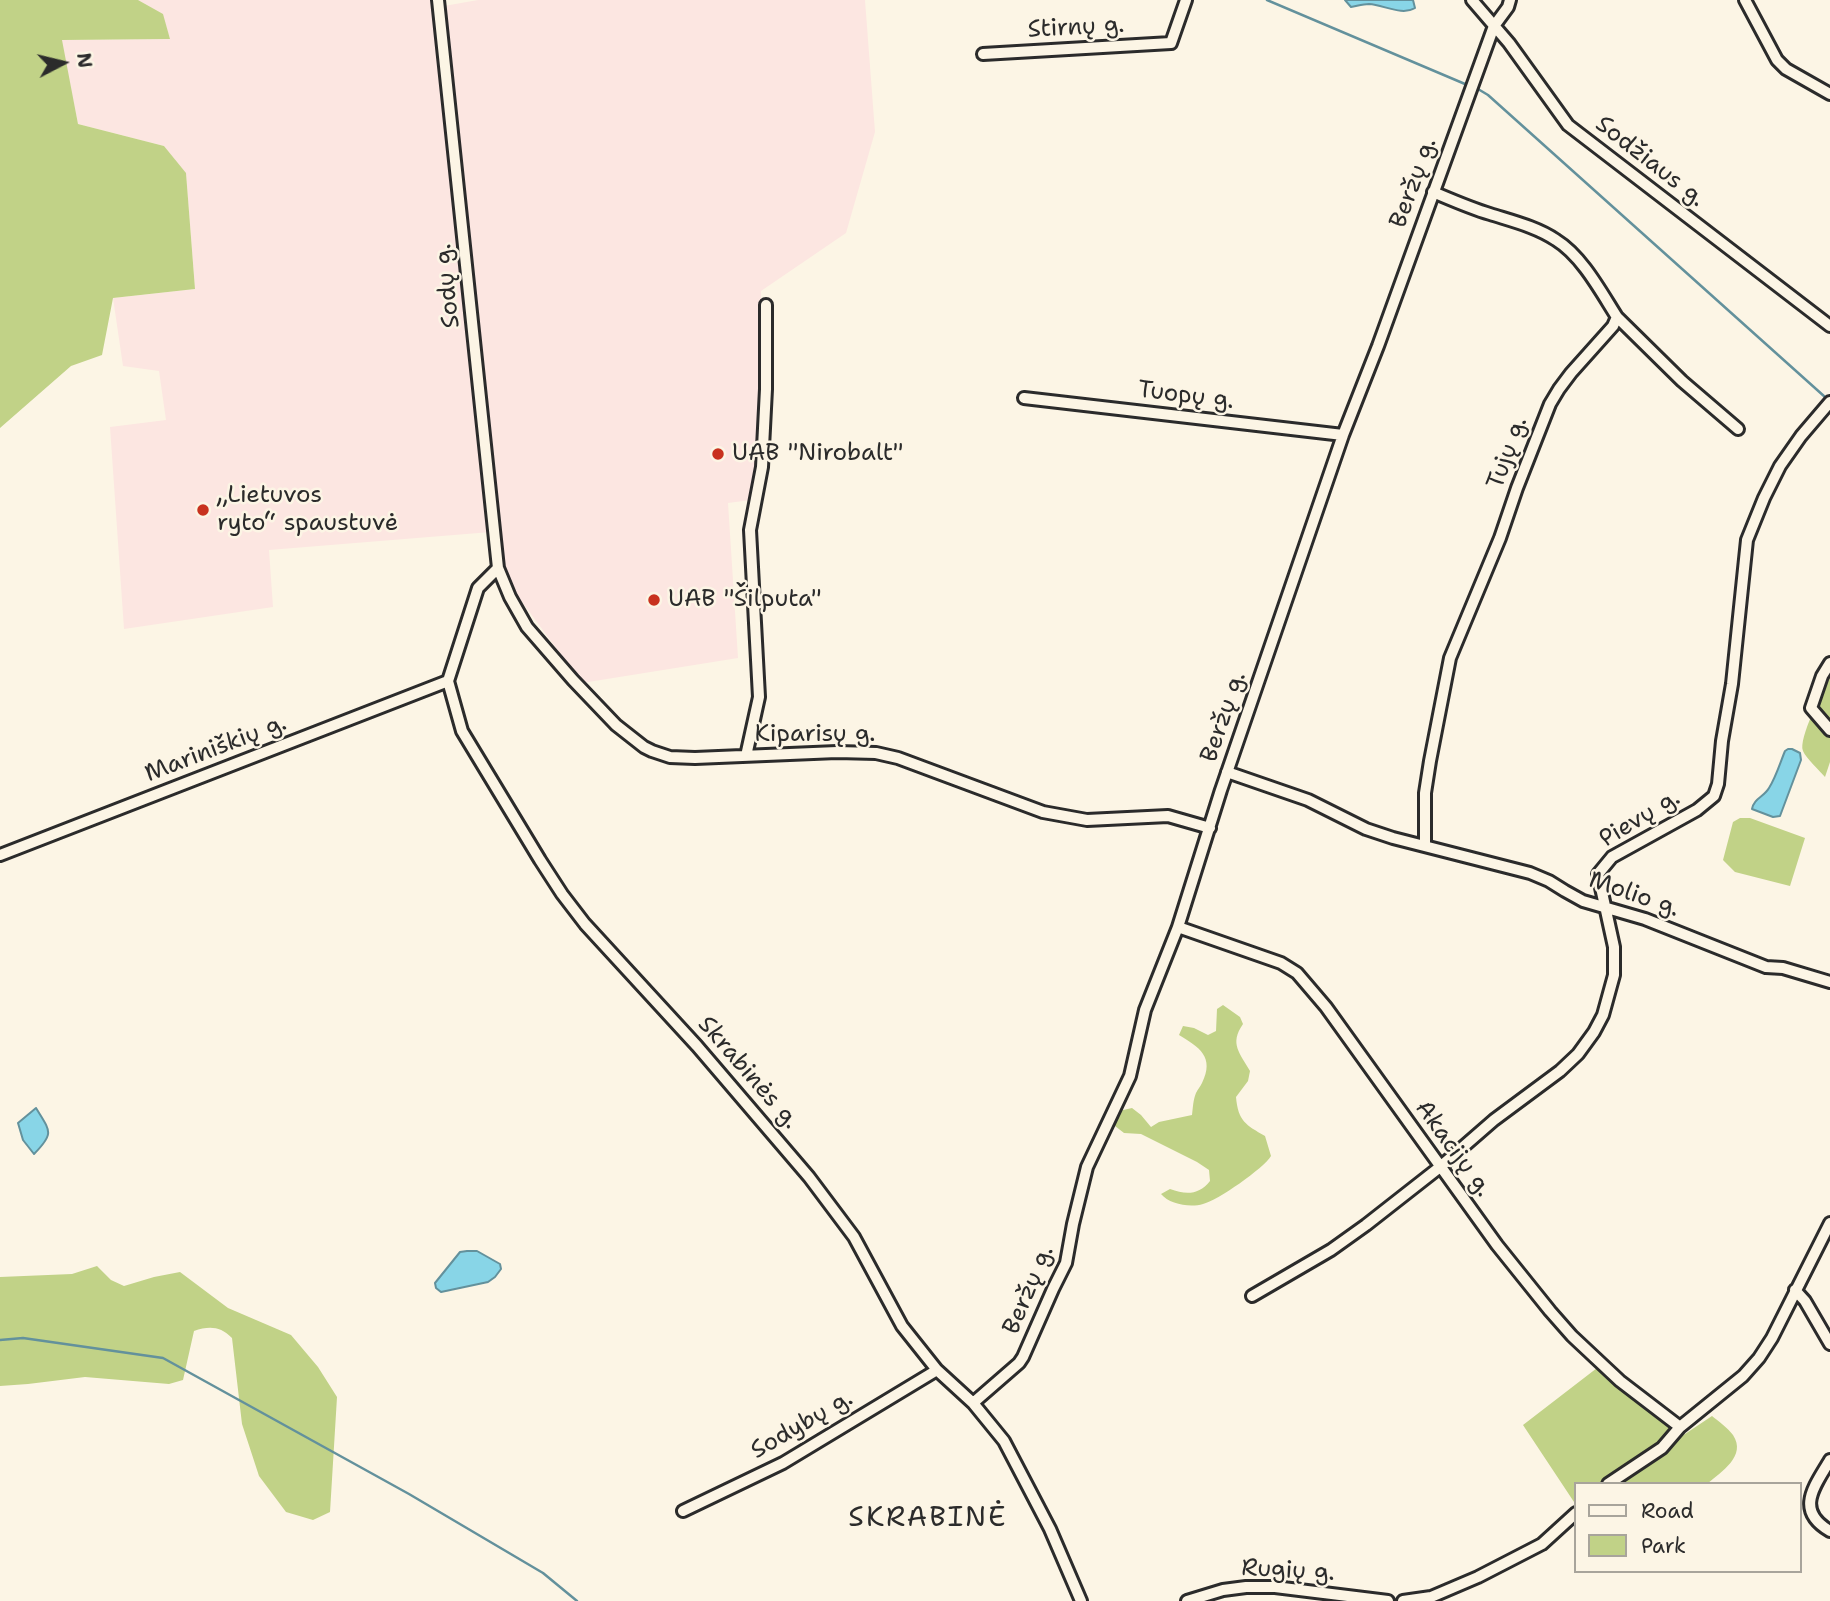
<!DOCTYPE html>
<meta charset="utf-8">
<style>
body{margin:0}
#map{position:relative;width:1830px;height:1601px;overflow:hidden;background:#fcf5e5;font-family:"Shantell Sans",sans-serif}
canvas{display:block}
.legend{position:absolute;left:1574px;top:1482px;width:228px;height:91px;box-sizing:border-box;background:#fcf5e5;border:2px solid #a8a49b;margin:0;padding:9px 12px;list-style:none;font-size:21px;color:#2b2b2b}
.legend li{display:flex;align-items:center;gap:14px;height:35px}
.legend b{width:35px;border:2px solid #a8a49b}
.north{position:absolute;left:28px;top:28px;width:70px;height:70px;-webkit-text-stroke:5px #fcf5e5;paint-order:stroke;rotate:83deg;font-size:19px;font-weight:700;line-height:28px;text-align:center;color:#2b2b2b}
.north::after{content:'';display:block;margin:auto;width:24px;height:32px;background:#2b2b2b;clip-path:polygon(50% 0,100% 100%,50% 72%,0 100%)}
</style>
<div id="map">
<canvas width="1830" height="1601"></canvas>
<ul class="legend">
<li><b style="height:9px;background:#fcf5e5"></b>Road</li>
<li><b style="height:19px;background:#c1d287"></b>Park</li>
</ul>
<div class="north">N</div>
</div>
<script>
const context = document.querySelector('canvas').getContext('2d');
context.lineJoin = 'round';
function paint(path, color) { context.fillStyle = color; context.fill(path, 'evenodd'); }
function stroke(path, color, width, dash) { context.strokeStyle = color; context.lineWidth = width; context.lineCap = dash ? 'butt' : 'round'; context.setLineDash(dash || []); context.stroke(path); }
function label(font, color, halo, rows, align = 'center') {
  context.font = font + ' "Shantell Sans",sans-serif'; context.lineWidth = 5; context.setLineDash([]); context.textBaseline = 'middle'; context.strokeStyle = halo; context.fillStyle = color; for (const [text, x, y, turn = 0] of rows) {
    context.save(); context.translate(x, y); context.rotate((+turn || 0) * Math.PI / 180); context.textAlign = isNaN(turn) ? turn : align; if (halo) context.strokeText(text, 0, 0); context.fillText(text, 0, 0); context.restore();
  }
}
const built = new Path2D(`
 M 138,0 L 433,0 L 491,532 L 269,550 L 273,607 L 124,629 L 110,427 L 166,420 L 159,371 L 123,366 L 113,298 L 195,289 L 186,174 L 164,146 L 78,124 L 61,40 L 170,39 L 162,14 Z
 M 478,0 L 865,0 L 875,132 L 846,233 L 761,291 L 763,390 L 758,466 L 751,500 L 728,503 L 738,658 L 582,683 L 505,579 L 444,6 Z`);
const green = new Path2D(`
 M 0,0 L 138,0 L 163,14 L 170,39 L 62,40 L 78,124 L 164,146 L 186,173 L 195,289 L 113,298 L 102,355 L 71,366 L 0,428 Z
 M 1830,678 L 1830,762 L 1825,777 C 1820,771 1806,758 1803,751 C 1798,739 1823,690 1830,678 Z
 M 1740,818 L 1750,818 L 1805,838 L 1790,886 L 1735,872 L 1723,860 L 1733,822 Z
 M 1223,1005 L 1240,1017 L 1243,1024 C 1229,1044 1240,1053 1250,1071 L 1248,1081 L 1236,1097 C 1238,1121 1246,1125 1265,1136 L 1271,1156 C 1264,1168 1217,1201 1203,1204 C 1190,1208 1169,1204 1161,1194 L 1170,1189 C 1186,1195 1199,1195 1210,1181 L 1209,1170 L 1197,1162 L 1141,1134 L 1124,1133 L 1115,1126 L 1114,1119 L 1119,1111 L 1132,1108 L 1141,1115 L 1151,1127 L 1159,1122 L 1192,1115 C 1193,1108 1193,1100 1196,1093 C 1198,1089 1200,1087 1202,1083 C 1215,1057 1199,1047 1179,1035 L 1183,1026 L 1194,1028 L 1208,1035 L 1216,1031 L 1217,1009 Z
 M 97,1266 L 111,1280 L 124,1286 L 154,1277 L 180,1272 L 228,1308 L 291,1335 L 318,1367 L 337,1397 L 330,1512 L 313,1520 L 286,1512 L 259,1476 L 242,1424 L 232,1338 C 220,1326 209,1326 194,1331 L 183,1380 L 169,1384 L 85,1377 L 28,1384 L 0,1386 L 0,1277 L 72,1274 Z
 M 1597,1368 L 1682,1436 L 1712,1416 C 1718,1421 1728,1428 1733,1435 C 1747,1456 1721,1472 1707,1484 L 1576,1484 L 1576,1505 L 1523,1425 Z`);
const water = new Path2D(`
 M 1345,0 L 1413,0 L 1415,8 C 1402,16 1384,5 1369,4 C 1363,4 1357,6 1351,7 Z
 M 1788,749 L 1792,749 L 1800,753 L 1801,760 L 1780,816 L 1773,817 L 1752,809 C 1754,798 1764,797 1769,788 C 1776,777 1780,763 1785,751 Z
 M 36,1108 C 50,1131 55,1133 34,1154 L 23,1140 L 18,1123 Z
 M 467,1251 L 477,1251 L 500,1264 L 501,1269 L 495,1277 L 488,1282 L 441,1292 L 436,1288 L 435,1283 L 460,1252 Z`);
const stream = new Path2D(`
 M 1267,0 L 1465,84
 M 1478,89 L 1488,95 L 1825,397
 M 0,1340 L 23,1338 L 163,1358 L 409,1494 L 543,1573 L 577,1601`);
const minor = new Path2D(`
 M 438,0 L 498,568 L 510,597 L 527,627 L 573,680 L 616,725 L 644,747 L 652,751 L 670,757 L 695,758 L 837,752 L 876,753 L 898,758 L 1043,812 L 1087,820 L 1168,816 L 1210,828
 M 1472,0 L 1509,43 L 1568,125 L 1830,326
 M 1745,0 L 1777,60 L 1786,69 L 1830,94
 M 983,54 L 1171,43 L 1186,0
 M 1617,317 L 1682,381 L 1738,429
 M 1024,398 L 1343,435
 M 498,568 L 478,588 L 448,681 L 462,731 L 540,860 L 562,894 L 585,924 L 697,1046 L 809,1177 L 854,1237 L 902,1326 L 937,1370 L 973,1403 L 1004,1441 L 1050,1529 L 1081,1601
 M 1830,663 L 1822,676 L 1811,708 L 1830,730
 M 746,756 L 759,697 L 750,530 L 762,467 L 766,389 L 766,305
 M 1227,772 L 1308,800 L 1366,829 L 1393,838 L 1530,873 L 1549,881 L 1565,891 L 1583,901 L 1645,919 L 1766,967 L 1783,968 L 1830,982
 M 1425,845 L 1425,793 L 1430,761 L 1450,658 L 1500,538 L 1517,488 L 1550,404 L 1559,389 L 1571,373 L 1613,326 L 1617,317 C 1601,292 1582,256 1556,240 C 1537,227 1512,221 1490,214 C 1470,208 1452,200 1433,192
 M 0,855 L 448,681
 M 1178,927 L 1281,963 L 1297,973 L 1326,1007 L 1497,1245 L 1550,1311 L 1572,1336 L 1620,1381 L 1680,1427
 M 1795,1290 L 1805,1301 L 1830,1344
 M 1252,1296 L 1331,1250 L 1366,1225 L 1440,1167 L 1494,1120 L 1560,1071 L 1578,1054 L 1594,1032 L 1603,1015 L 1614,975 L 1614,947 L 1598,874 L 1612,857 L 1697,810 L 1714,796 L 1718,784 L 1722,741 L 1732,684 L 1747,540 L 1764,498 L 1780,466 L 1801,436 L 1830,402
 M 973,1403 L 1019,1363 L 1023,1357 L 1053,1289 L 1066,1263 L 1073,1224 L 1087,1167 L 1130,1076 L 1145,1010 L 1178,927 L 1221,790 L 1343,435 L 1378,346 L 1494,26 L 1508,7 L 1510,0
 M 1830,1460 C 1815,1486 1794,1510 1830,1531
 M 1608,1484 L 1662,1448 L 1680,1427 L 1743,1376 L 1759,1358 L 1772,1338 L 1830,1223
 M 683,1511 L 783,1463 L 937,1370
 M 1187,1601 L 1223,1590 L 1246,1587 L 1275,1587 L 1388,1601
 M 1403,1601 L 1431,1597 L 1478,1577 L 1542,1544 L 1576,1513`);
const markers = [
 [718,454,7,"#c8321e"],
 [203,510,7,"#c8321e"],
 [654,600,7,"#c8321e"]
];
const streetNames = [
 ["Stirnų g.",1076,28,-3],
 ["Sodžiaus g.",1650,162,38],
 ["Beržų g.",1414,183,-70],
 ["Sodų g.",448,286,-96],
 ["Tuopų g.",1186,396,7],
 ["Tujų g.",1508,453,-70],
 ["Beržų g.",1224,717,-71],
 ["Kiparisų g.",815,735],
 ["Mariniškių g.",216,749,-21],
 ["Pievų g.",1640,819,-31],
 ["Molio g.",1634,895,19],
 ["Skrabinės g.",748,1073,49],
 ["Akacijų g.",1453,1149,54],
 ["Beržų g.",1029,1290,-67],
 ["Sodybų g.",802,1425,-30],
 ["Rugių g.",1288,1571,3]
];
const poiNames = [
 ["UAB \"Nirobalt\"",732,454],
 ["„Lietuvos",217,496],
 ["ryto“ spaustuvė",217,524],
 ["UAB \"Šilputa\"",668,600]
];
const quarterNames = [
 ["SKRABINĖ",928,1519]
];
paint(built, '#fce6e1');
paint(green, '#c1d287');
paint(water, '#88d5e7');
stroke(water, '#63919c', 2);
stroke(stream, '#63919c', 2.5);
stroke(minor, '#2b2b2b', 16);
stroke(minor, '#fcf5e5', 10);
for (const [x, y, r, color] of markers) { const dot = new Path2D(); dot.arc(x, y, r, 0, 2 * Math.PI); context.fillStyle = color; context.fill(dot); stroke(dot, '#fcf5e5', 2.5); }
label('24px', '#2b2b2b', '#fcf5e5', streetNames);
label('24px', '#2b2b2b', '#fcf5e5', poiNames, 'left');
context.letterSpacing = '2px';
label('28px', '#2b2b2b', '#fcf5e5', quarterNames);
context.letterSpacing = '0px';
</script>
